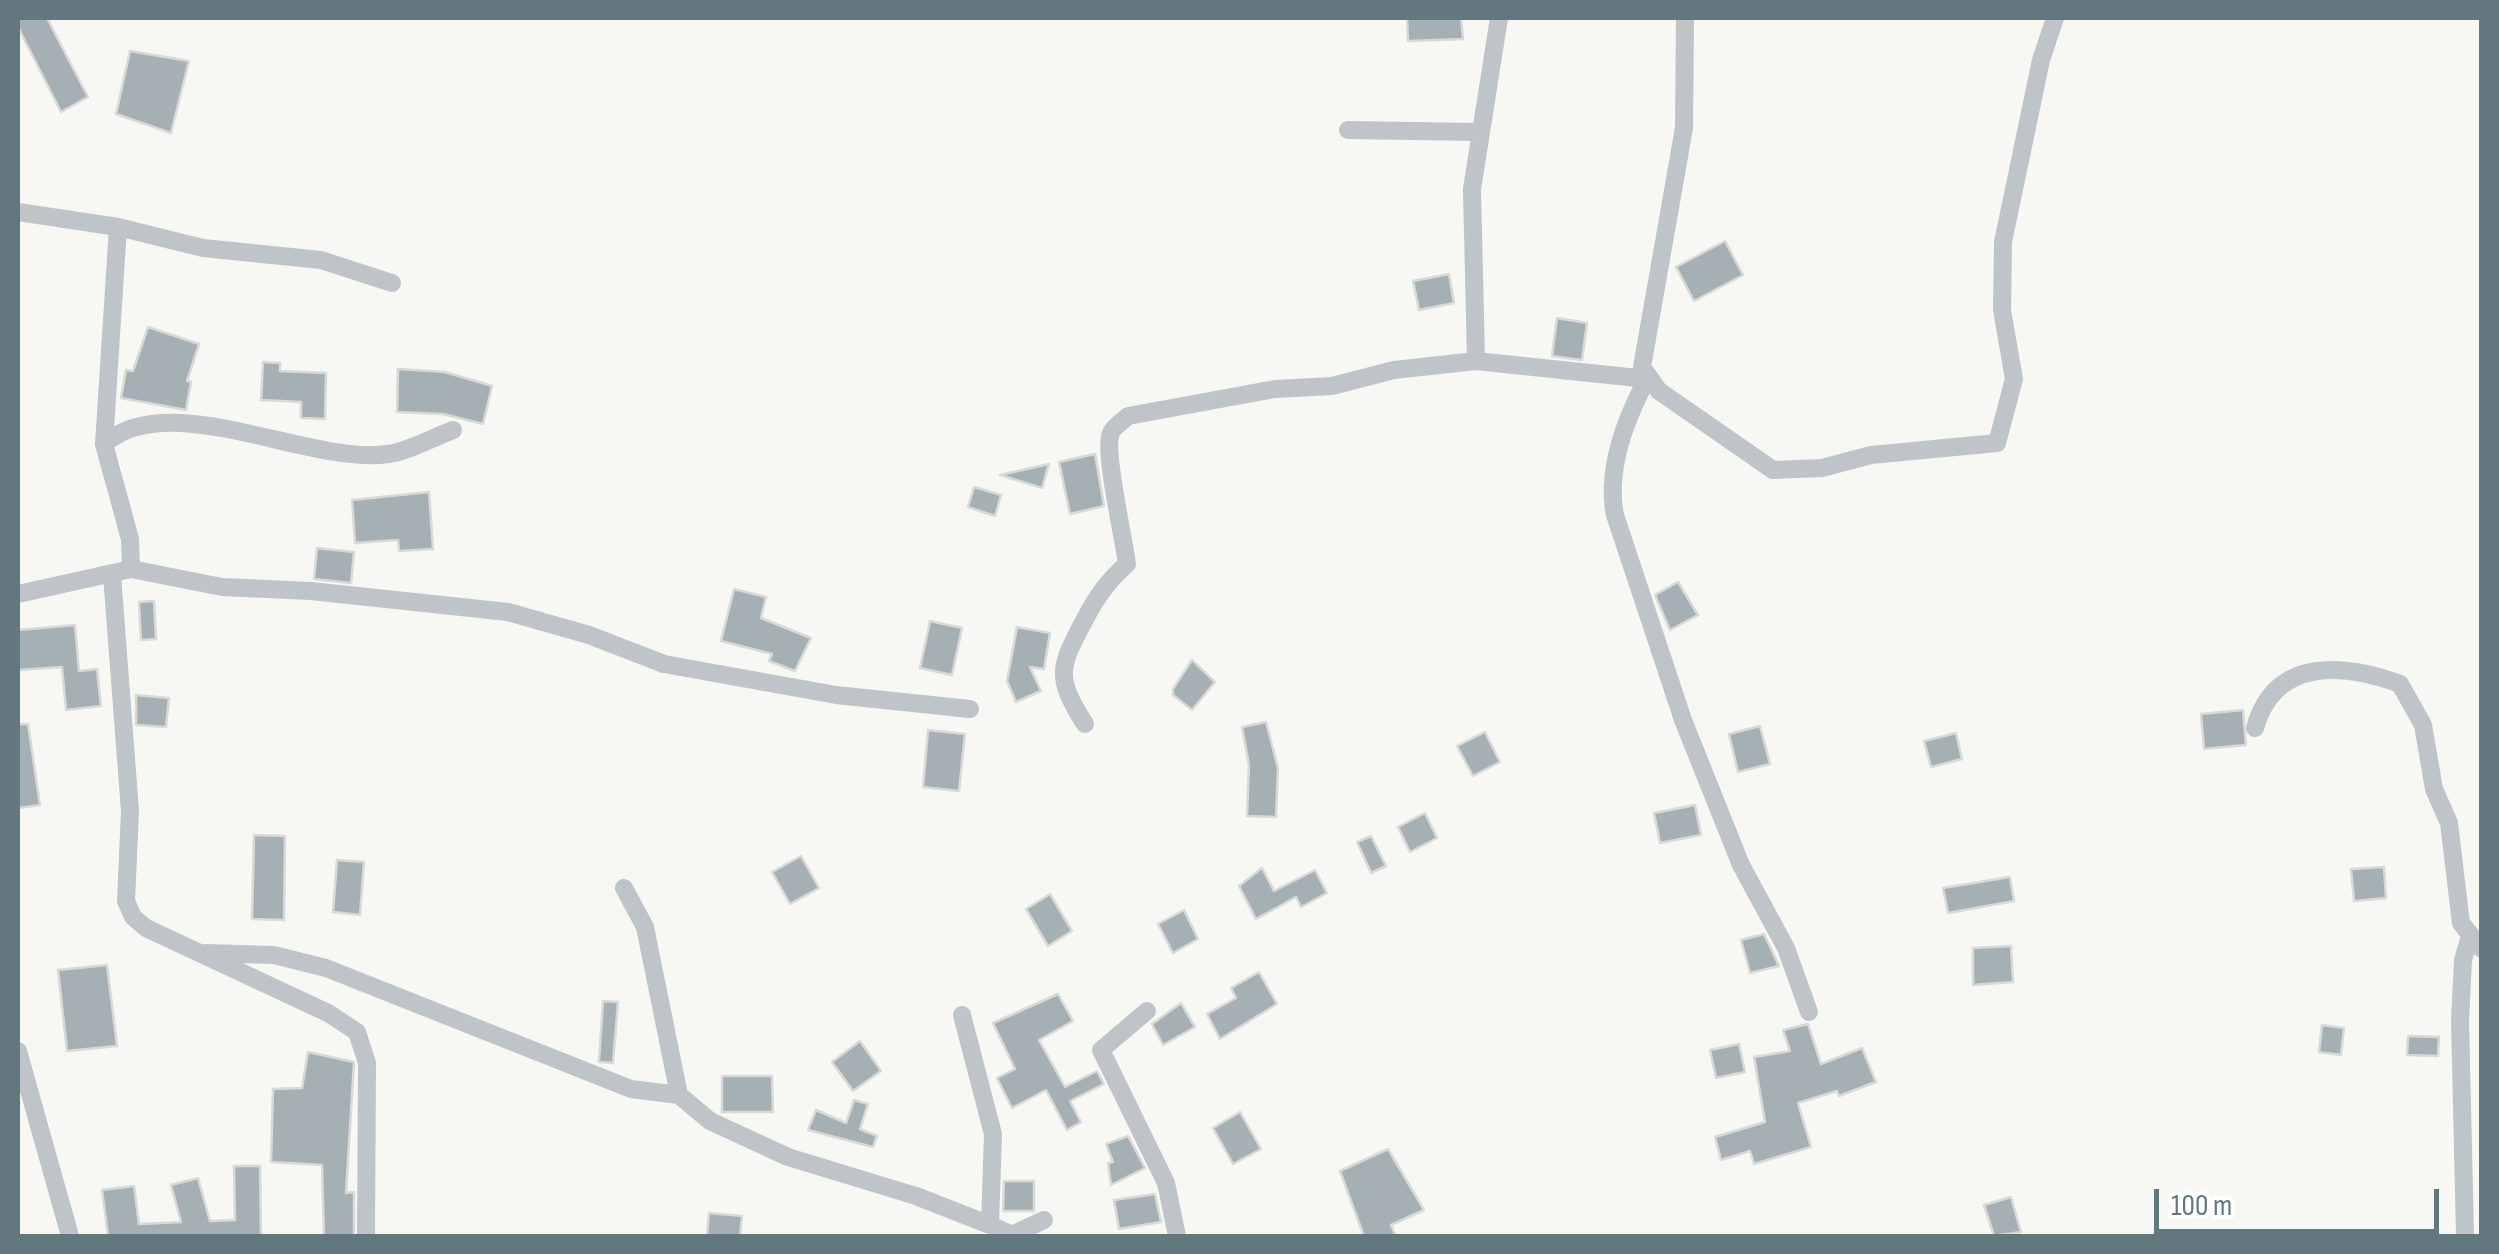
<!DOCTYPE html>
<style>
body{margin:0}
#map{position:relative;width:2499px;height:1254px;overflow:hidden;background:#f7f7f4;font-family:"Sofia Sans Condensed",sans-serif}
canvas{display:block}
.frame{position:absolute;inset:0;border:20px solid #63777f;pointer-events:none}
.scale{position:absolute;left:2154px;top:1189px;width:285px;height:45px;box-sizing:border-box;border:5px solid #63777f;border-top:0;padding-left:12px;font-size:30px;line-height:35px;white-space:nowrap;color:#63777f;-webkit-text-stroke:8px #fff;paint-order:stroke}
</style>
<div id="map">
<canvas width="2499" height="1254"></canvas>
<div class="frame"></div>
<div class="scale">100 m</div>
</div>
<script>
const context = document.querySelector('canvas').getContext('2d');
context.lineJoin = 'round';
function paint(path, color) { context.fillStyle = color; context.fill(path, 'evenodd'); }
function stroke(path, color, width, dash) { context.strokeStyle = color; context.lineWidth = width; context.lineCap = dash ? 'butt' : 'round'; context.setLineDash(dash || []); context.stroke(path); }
const building = new Path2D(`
 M 18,18 L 47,18 L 88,97 L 61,112 L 18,27 Z
 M 1407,18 L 1461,18 L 1463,39 L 1408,41 Z
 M 130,51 L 189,61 L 171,133 L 116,114 Z
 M 1725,241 L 1743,275 L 1694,301 L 1676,267 Z
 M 1449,274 L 1454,303 L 1419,310 L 1413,281 Z
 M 1557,318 L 1587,323 L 1582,360 L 1552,356 Z
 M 148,327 L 199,344 L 187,381 L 191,382 L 186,410 L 121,398 L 126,370 L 133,371 Z
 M 263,362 L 280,363 L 280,371 L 326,373 L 325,419 L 301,418 L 301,402 L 261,400 Z
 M 398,369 L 445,372 L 492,386 L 483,424 L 443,414 L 397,412 Z
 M 1095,454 L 1104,506 L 1070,514 L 1059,462 Z
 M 1049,464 L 1042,488 L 1000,475 Z
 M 974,487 L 1001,495 L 995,516 L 968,507 Z
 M 429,492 L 433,549 L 399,551 L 398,540 L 355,543 L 352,500 Z
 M 317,548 L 354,552 L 351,583 L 314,579 Z
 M 1678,582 L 1698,615 L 1670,630 L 1655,595 Z
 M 734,589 L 766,597 L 761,618 L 811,638 L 795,671 L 769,661 L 772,654 L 721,641 Z
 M 154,601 L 156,639 L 141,640 L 139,602 Z
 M 930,621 L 962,628 L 952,675 L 920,668 Z
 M 75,625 L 79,671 L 97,669 L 101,706 L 66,710 L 62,667 L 18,670 L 18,630 Z
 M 1017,627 L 1050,633 L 1044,669 L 1030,667 L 1041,691 L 1016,702 L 1007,681 Z
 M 1192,660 L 1215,682 L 1192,710 L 1173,695 L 1173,689 Z
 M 136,695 L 169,698 L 166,727 L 136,725 Z
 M 2243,710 L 2246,745 L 2204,749 L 2201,714 Z
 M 1266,722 L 1278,768 L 1276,817 L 1247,816 L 1249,765 L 1242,727 Z
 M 18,724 L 28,724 L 40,805 L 18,808 Z
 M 1760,726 L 1770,764 L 1738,772 L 1729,734 Z
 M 928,730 L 965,734 L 959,791 L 923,787 Z
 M 1485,732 L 1500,762 L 1473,776 L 1457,746 Z
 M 1956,733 L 1962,759 L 1931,767 L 1924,741 Z
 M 1695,805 L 1701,835 L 1660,843 L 1654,813 Z
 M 1425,813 L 1437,838 L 1410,852 L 1398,827 Z
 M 254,835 L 285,836 L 284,920 L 252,919 Z
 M 1371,836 L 1386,866 L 1371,873 L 1357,842 Z
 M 801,856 L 819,888 L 790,904 L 772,872 Z
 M 337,860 L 364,862 L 360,915 L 333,912 Z
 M 2384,867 L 2386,898 L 2354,901 L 2351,869 Z
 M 1262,868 L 1274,891 L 1315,870 L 1327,893 L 1301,907 L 1296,897 L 1256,919 L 1239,886 Z
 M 2010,877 L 2014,901 L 1948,913 L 1943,888 Z
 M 1050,894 L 1072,931 L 1048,946 L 1026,909 Z
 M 1184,910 L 1198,939 L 1173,953 L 1158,924 Z
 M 1764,934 L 1779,966 L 1750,973 L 1741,940 Z
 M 2011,946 L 2013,982 L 1973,985 L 1973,948 Z
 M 107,965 L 117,1046 L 67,1051 L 58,970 Z
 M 1259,972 L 1277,1004 L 1220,1039 L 1207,1014 L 1236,998 L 1231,988 Z
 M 1058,994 L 1073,1021 L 1039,1040 L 1065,1087 L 1097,1071 L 1104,1084 L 1070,1101 L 1081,1122 L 1067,1130 L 1046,1090 L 1012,1108 L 997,1078 L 1015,1069 L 993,1023 Z
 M 603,1001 L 618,1002 L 613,1063 L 599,1062 Z
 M 1181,1003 L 1195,1027 L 1163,1045 L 1152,1024 Z
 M 1808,1024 L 1821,1064 L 1862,1048 L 1876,1082 L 1839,1096 L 1837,1091 L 1798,1103 L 1811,1147 L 1754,1164 L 1750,1151 L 1721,1160 L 1715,1137 L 1765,1122 L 1754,1057 L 1790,1051 L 1783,1030 Z
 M 2322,1025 L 2344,1028 L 2341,1055 L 2319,1052 Z
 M 2408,1036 L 2439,1037 L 2438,1056 L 2407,1055 Z
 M 860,1041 L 881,1071 L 853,1091 L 832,1062 Z
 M 1739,1044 L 1745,1072 L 1716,1078 L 1710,1050 Z
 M 308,1052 L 354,1062 L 346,1193 L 354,1192 L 354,1236 L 324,1236 L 322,1165 L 271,1162 L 273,1089 L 302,1088 Z
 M 722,1076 L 772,1076 L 773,1112 L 722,1112 Z
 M 854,1100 L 868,1104 L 860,1129 L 877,1136 L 873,1147 L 808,1130 L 816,1110 L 846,1123 Z
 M 1240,1112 L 1261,1149 L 1233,1164 L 1213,1128 Z
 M 1128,1136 L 1145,1168 L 1111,1185 L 1108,1163 L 1113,1162 L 1106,1144 Z
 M 1388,1149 L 1424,1210 L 1391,1225 L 1396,1236 L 1364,1236 L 1340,1171 Z
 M 234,1166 L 260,1166 L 261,1236 L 108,1236 L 102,1190 L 134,1186 L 139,1224 L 181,1222 L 171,1185 L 198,1178 L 210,1221 L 235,1220 Z
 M 1004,1181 L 1034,1181 L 1034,1211 L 1003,1211 Z
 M 1155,1194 L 1161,1222 L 1119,1229 L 1114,1200 Z
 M 2011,1197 L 2021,1232 L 1994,1236 L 1984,1205 Z
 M 709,1213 L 742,1216 L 740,1236 L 707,1236 Z`);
const street = new Path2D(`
 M 1685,18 L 1684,128 L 1642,367 L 1659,391 L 1773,470 L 1822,468 L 1871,455 L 1997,443 L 2014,379 L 2002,310 L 2003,242 L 2041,60 L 2055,18
 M 1348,130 L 1478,132
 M 18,212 L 118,227 L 203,248 L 321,260 L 392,283
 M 1476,361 L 1472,189 L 1499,18
 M 104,444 L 118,227
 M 131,569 L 222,587 L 311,591 L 508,612 L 589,635 L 664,664 L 836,695 L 970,709
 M 112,575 L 130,811 L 126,901 L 133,917 L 146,928 L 328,1013 L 357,1032 L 367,1063 L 366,1236
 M 18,594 L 131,569 L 130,539 L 104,444 C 169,386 310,466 388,454 C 409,451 432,438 453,430
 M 1085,724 C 1054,676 1060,666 1085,619 C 1097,596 1108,581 1127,564 C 1124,538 1103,450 1111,433 C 1113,427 1123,421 1128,416 L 1275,389 L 1332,386 L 1394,370 L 1476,361 L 1647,379 C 1625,420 1606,469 1615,515 L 1683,720 L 1741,865 L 1786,948 L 1809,1012
 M 2255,728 C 2275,656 2345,664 2400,684 L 2423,725 L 2434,789 L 2449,823 L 2461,923 L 2482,949
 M 624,888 L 645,927 L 679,1095 L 710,1121 L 788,1157 L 916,1196 L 990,1225 L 993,1134 L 962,1015
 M 206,953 L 274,955 L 326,968 L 631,1089 L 679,1095
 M 1147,1011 L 1101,1050 L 1166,1183 L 1177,1236
 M 18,1051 L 70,1236
 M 990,1225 L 1012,1235 L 1044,1220
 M 2465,1236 L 2460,1020 L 2463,960 L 2470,936`);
paint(building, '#a5b0b4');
stroke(building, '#d9d9d7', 2.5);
stroke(street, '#bec4c7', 18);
</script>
